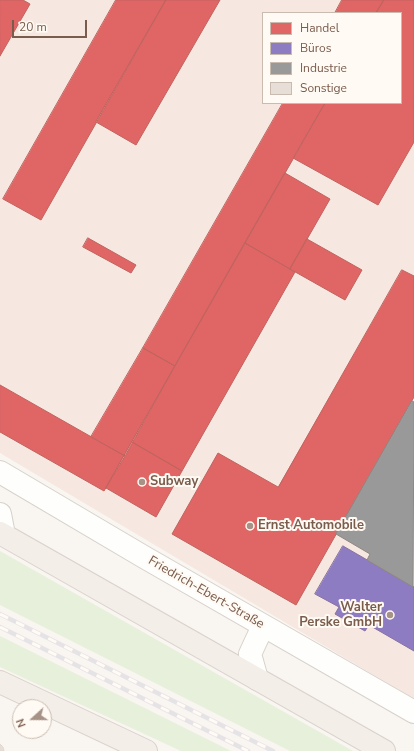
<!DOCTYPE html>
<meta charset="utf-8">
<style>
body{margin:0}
#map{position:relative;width:414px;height:751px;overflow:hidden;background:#f9f5f0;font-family:"Nunito Sans",sans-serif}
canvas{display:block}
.legend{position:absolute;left:262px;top:12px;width:140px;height:92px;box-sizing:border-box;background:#fffaf3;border:1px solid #cabbb1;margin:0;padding:5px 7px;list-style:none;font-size:12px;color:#7a5c4d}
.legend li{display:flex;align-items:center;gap:8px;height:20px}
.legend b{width:20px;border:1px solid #cabbb1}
.north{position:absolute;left:12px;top:699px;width:40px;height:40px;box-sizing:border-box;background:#fffaf3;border:1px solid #cabbb1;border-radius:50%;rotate:249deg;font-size:11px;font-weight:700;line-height:16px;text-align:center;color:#7a5c4d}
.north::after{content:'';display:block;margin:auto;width:14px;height:18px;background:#a69286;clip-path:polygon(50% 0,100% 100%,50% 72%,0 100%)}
.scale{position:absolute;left:12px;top:20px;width:75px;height:18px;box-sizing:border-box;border:2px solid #7a5c4d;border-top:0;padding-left:5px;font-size:12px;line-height:14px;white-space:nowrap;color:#7a5c4d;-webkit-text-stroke:3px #fffaf3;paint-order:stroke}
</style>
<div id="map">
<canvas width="414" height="751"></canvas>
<ul class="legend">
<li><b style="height:11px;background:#e06666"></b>Handel</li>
<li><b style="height:11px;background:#8e7cc3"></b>Büros</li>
<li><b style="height:11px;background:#999"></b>Industrie</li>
<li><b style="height:11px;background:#e6ded7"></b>Sonstige</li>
</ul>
<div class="north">N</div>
<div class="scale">20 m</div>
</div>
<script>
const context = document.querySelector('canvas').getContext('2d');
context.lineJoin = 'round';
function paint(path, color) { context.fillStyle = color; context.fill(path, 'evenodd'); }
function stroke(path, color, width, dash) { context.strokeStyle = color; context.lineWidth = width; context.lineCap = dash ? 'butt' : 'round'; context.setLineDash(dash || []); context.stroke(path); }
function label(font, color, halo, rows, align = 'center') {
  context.font = font + ' "Nunito Sans",sans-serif'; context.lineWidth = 4; context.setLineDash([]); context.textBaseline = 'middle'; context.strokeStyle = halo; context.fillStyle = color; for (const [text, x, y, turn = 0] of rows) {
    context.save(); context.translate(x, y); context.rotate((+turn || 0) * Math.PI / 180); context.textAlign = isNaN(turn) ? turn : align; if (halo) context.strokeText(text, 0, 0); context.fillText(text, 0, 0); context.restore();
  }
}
const commercial = new Path2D(`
 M 0,0 L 414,0 L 414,699 L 0,453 ZM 263,13 L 401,13 L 401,103 L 263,103 Z`);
const green = new Path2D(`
 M 0,551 L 353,751 L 290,751 L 0,605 Z
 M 0,636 L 231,751 L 181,751 L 0,667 Z`);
const shops = new Path2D(`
 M 0,0 L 23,0 L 30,4 L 0,56 Z
 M 116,0 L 166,0 L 41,220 L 3,199 Z
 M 166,0 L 220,0 L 136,145 L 96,122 Z
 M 342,0 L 384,0 L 376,13 L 335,13 Z
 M 384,0 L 414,0 L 414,142 L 378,205 L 293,158 L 325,103 L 401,103 L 401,13 L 376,13 Z
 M 283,103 L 325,103 L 175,366 L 143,348 Z
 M 285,173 L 330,199 L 290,269 L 245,243 Z
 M 88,238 L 136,265 L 131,273 L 83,247 Z
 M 307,239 L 362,270 L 345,300 L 290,269 Z
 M 245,243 L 295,272 L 182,471 L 132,442 Z
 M 402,270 L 414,276 L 414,397 L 296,605 L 172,534 L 218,453 L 278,487 Z
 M 143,348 L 175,366 L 125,456 L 91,437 Z
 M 0,385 L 125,456 L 104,491 L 0,432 Z
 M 132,442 L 182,471 L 156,517 L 106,488 Z`);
const offices = new Path2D(`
 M 343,546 L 414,587 L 414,651 L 369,625 L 365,631 L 335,614 L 339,607 L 315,594 Z`);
const industry = new Path2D(`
 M 412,401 L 414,402 L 413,587 L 367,560 L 370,554 L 336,534 Z`);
const building = new Path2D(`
 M 0,744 L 3,747 L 4,751 L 0,751 Z`);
const minor = new Path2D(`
 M 0,472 L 144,557 L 414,712
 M 257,679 L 250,654 L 263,626`);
const tertiary = new Path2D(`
 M 0,514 L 4,535`);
const primary = new Path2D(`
 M 0,533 L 384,751
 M 0,682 L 146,751`);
const rail = new Path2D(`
 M 0,614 L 273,751
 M 0,627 L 248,751`);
const markers = [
 [142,482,4,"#a69286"],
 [250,526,4,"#a69286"],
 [390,615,4,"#a69286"]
];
const poiNames = [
 ["Subway",150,482],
 ["Ernst Automobile",258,526],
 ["Walter",382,608,"right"],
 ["Perske GmbH",382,623,"right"]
];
const streetNames = [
 ["Friedrich-Ebert-Straße",206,593,30]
];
paint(commercial, '#f6e8e1');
paint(green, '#e7f0db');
paint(shops, '#e06666');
stroke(shops, '#c1635e', 1);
paint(offices, '#8e7cc3');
stroke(offices, '#8872a0', 1);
paint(industry, '#999');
stroke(industry, '#908782', 1);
paint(building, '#e6ded7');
stroke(building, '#e2d8d2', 1);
stroke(minor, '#d7d1cb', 24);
stroke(tertiary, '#d7d1cb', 24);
stroke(primary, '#dad1cc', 24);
stroke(minor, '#fefefd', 22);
stroke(tertiary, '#fefefd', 22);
stroke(primary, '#f3eee8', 22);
stroke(rail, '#e6e3e7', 4.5);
stroke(rail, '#fffaf3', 3, [9]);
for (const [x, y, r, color] of markers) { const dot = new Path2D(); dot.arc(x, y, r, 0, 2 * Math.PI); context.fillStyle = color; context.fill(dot); stroke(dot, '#fffaf3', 1.5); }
label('bold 13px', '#7a5c4d', '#fffaf3', poiNames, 'left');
label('13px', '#7a5c4d', '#fffaf3', streetNames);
</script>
